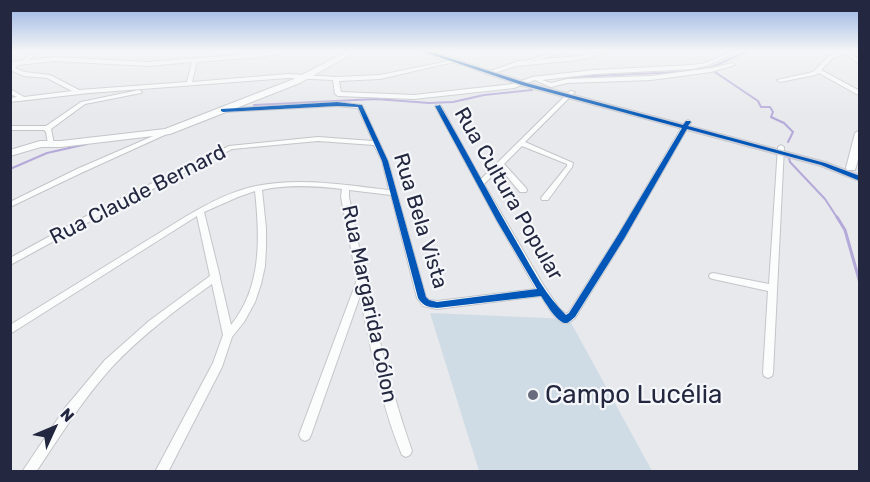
<!DOCTYPE html>
<meta charset="utf-8">
<style>
body{margin:0}
#map{position:relative;width:870px;height:482px;overflow:hidden;background:#e7e9ec;font-family:Rubik,sans-serif}
canvas{display:block}
.frame{position:absolute;inset:0;border:12px solid #232840;pointer-events:none}
.north{position:absolute;left:24px;top:398px;width:60px;height:60px;-webkit-text-stroke:4px #f5f7fa;paint-order:stroke;rotate:46deg;font-size:16px;font-weight:700;line-height:24px;text-align:center;color:#232840}
.north::after{content:'';display:block;margin:auto;width:21px;height:27px;background:#232840;clip-path:polygon(50% 0,100% 100%,50% 72%,0 100%)}
</style>
<div id="map">
<canvas width="870" height="482"></canvas>
<div class="frame"></div>
<div class="north">N</div>
</div>
<script>
const context = document.querySelector('canvas').getContext('2d');
context.lineJoin = 'round';
function paint(path, color) { context.fillStyle = color; context.fill(path, 'evenodd'); }
function stroke(path, color, width, dash) { context.strokeStyle = color; context.lineWidth = width; context.lineCap = dash ? 'butt' : 'round'; context.setLineDash(dash || []); context.stroke(path); }
function label(font, color, halo, rows, align = 'center') {
  context.font = font + ' Rubik,sans-serif'; context.lineWidth = 4.5; context.setLineDash([]); context.textBaseline = 'middle'; context.strokeStyle = halo; context.fillStyle = color; for (const [text, x, y, turn = 0] of rows) {
    context.save(); context.translate(x, y); context.rotate((+turn || 0) * Math.PI / 180); context.textAlign = isNaN(turn) ? turn : align; if (halo) context.strokeText(text, 0, 0); context.fillText(text, 0, 0); context.restore();
  }
}
const green = new Path2D(`
 M 430,313 L 569,319 L 652,471 L 479,471 Z`);
const streamFar1 = new Path2D(`
 M 712,70 L 758,101 L 761,107 L 770,107 L 773,112 L 771,117 L 784,123 L 793,132 L 788,142
 M 565,80 L 573,77 L 679,72 L 710,68 L 748,51
 M 254,105 L 376,99 L 429,103 L 453,102 L 484,95 L 532,90
 M 789,158 L 790,162 L 825,199 L 838,219
 M 10,169 L 47,153 L 87,144`);
const stream = new Path2D(`
 M 837,217 L 845,230 L 860,283`);
const street = new Path2D(`
 M 34,51 L 39,51 L 29,60 L 54,57 L 148,62 L 263,53 L 280,51 L 289,51 L 263,57 L 197,62 L 192,82 L 288,74 L 336,77 L 380,75 L 458,59 L 458,61 L 380,79 L 339,81 L 341,92 L 414,95 L 513,84 L 532,77 L 594,70 L 693,65 L 705,63 L 733,51 L 738,51 L 709,65 L 693,69 L 594,74 L 542,80 L 551,83 L 567,79 L 651,76 L 711,68 L 732,63 L 735,65 L 711,72 L 651,80 L 567,83 L 551,87 L 535,80 L 514,88 L 414,99 L 338,96 L 335,94 L 333,80 L 288,78 L 89,93 L 10,102 L 10,98 L 17,97 L 10,94 L 10,89 L 24,97 L 72,91 L 47,78 L 24,76 L 10,70 L 10,62 L 22,61 ZM 54,61 L 148,66 L 192,62 L 187,82 L 79,90 L 50,75 L 25,72 L 15,68 L 18,65 Z
 M 457,51 L 463,51 L 439,59 L 436,57 Z
 M 562,51 L 569,51 L 534,61 L 531,59 Z
 M 607,51 L 614,51 L 579,60 L 516,66 L 488,75 L 485,73 L 519,61 L 579,56 Z
 M 841,51 L 847,51 L 860,60 L 860,64 L 844,53 L 833,58 L 821,70 L 860,91 L 860,96 L 819,73 L 815,75 L 780,82 L 777,80 L 813,72 L 829,56 Z
 M 139,90 L 142,92 L 141,93 L 85,104 L 51,129 L 54,144 L 53,145 L 49,145 L 48,144 L 46,132 L 44,130 L 10,130 L 10,126 L 46,126 L 81,102 Z
 M 570,91 L 575,92 L 525,142 L 573,163 L 572,167 L 548,200 L 542,200 L 541,198 L 567,166 L 567,164 L 522,146 L 504,164 L 526,188 L 527,190 L 526,192 L 520,192 L 500,168 L 484,184 L 544,286 L 559,308 L 566,314 L 569,312 L 618,235 L 685,122 L 688,120 L 691,122 L 624,239 L 575,318 C 574,319 569,323 567,323 C 558,326 545,303 541,296 L 437,309 L 423,306 L 417,298 L 391,195 L 349,190 L 349,197 C 366,283 383,368 412,451 L 410,455 L 406,457 L 402,455 C 381,405 371,349 360,296 L 311,435 L 309,439 L 305,441 L 301,439 L 299,435 L 357,280 L 341,197 L 342,189 C 316,186 288,184 262,190 L 266,228 L 266,247 L 265,266 L 261,284 L 255,302 L 244,322 L 232,337 L 222,367 L 168,472 L 155,472 L 213,363 L 223,335 L 212,284 C 177,309 142,335 112,367 C 83,399 60,436 36,472 L 22,472 L 65,408 L 105,360 L 149,321 L 210,276 L 197,216 L 10,334 L 10,325 L 185,217 C 207,204 231,191 256,186 C 301,177 345,185 389,190 L 382,161 L 374,145 L 318,141 L 232,149 L 107,212 L 10,265 L 10,258 L 101,208 L 229,146 L 318,137 L 373,141 L 358,108 L 337,106 L 223,112 L 220,110 L 221,109 L 337,102 L 362,105 L 388,161 L 426,297 L 429,300 L 437,301 L 536,289 L 497,221 L 435,106 L 438,104 L 441,106 L 481,179 ZM 255,191 C 260,238 262,287 231,325 L 220,278 L 220,277 L 204,212 L 238,197 Z
 M 167,130 L 169,131 L 169,133 L 81,173 L 10,207 L 10,202 L 77,169 Z
 M 781,145 L 784,147 L 773,373 L 772,376 L 768,378 L 764,376 L 763,373 L 768,291 L 713,279 L 710,278 L 709,276 L 710,274 L 713,273 L 769,284 L 778,147 Z`);
const secondary = new Path2D(`
 M 348,51 L 357,51 L 300,83 L 170,134 L 61,147 L 41,147 L 10,156 L 10,150 L 40,141 L 61,141 L 165,129 L 294,79 Z
 M 860,130 C 860,144 860,157 855,170 L 847,170 L 846,168 L 855,133 Z`);
const primary = new Path2D(`
 M 420,51 L 431,51 L 527,82 L 827,162 L 860,175 L 860,182 L 819,166 L 521,86 Z`);
const cycleway = new Path2D(`
 M 422,51 L 427,51 L 526,83 L 683,125 L 686,121 L 690,121 L 691,122 L 688,126 L 825,163 L 860,176 L 860,181 L 821,165 L 687,129 L 624,239 L 575,317 C 574,318 568,323 567,323 C 558,325 545,302 541,296 L 437,308 C 428,307 423,306 418,298 L 382,161 L 358,107 L 337,106 L 223,112 L 221,111 L 221,109 L 337,102 L 362,105 L 388,161 L 426,297 L 429,300 L 437,302 L 537,289 L 497,221 L 435,106 L 440,105 C 467,152 492,200 519,246 C 533,270 546,296 566,315 L 569,313 L 618,235 L 682,128 L 522,85 Z`);
const markers = [
 [533,395,6,"#686c7c"]
];
const streetNames = [
 ["Rua Cultura Popular",508,194,60],
 ["Rua Claude Bernard",138,195,-27],
 ["Rua Bela Vista",420,221,73],
 ["Rua Margarida Cólon",369,304,78]
];
const nearPoinames = [
 ["Campo Lucélia",545,395]
];
paint(green, '#d0dce5');
stroke(streamFar1, '#b5a9da', 2);
stroke(stream, '#b5a9da', 3);
stroke(street, '#c4c5c9', 2);
stroke(secondary, '#c4c6cb', 2);
stroke(primary, '#c2c4ca', 1);
paint(street, '#fbfcfc');
paint(secondary, '#fbfcfc');
paint(primary, '#cfd0d7');
paint(cycleway, '#0057b8');
const sky = context.createLinearGradient(0, 0, 0, 118);
sky.addColorStop(0, '#93b0e2');
sky.addColorStop(0.43, '#f4f5f6');
sky.addColorStop(1, '#f4f5f600');
context.fillStyle = sky;
context.fillRect(0, 0, 870, 118);
for (const [x, y, r, color] of markers) { const dot = new Path2D(); dot.arc(x, y, r, 0, 2 * Math.PI); context.fillStyle = color; context.fill(dot); stroke(dot, '#f5f7fa', 2); }
label('21px', '#232840', '#f5f7fa', streetNames);
label('26px', '#232840', '#f5f7fa', nearPoinames, 'left');
</script>
